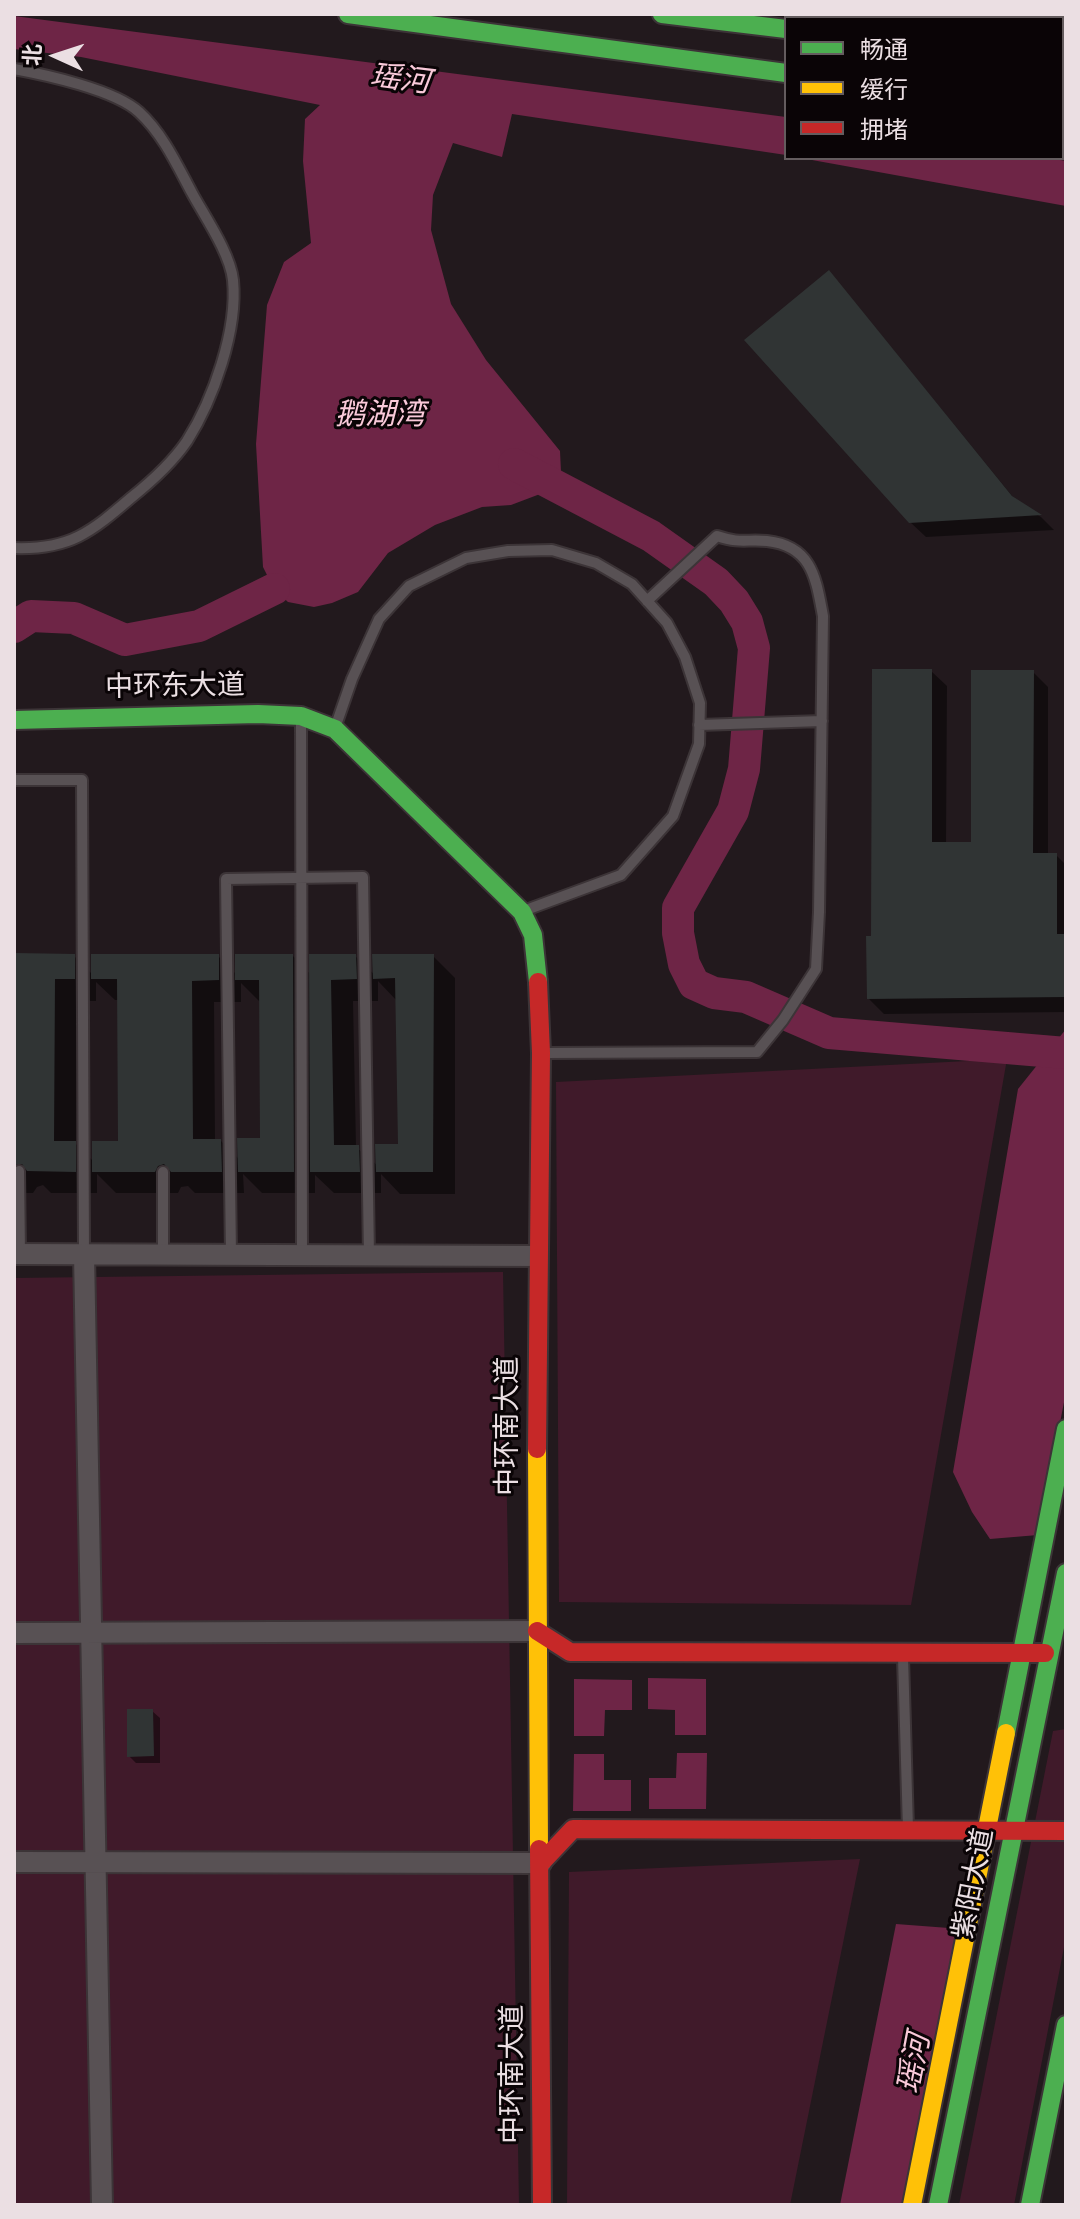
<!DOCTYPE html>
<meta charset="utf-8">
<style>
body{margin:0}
#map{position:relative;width:1080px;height:2219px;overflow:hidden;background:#22191d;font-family:"Titillium Web","Noto Sans SC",sans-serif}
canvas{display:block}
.frame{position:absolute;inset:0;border:16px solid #ebdfe3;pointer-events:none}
.legend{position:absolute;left:784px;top:16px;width:280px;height:144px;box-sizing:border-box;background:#0a0406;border:2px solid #645c5e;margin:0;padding:10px 14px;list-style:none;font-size:24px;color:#ebdfe3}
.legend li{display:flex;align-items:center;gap:16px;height:40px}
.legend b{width:40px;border:2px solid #645c5e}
.north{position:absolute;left:16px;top:16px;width:80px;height:80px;-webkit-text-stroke:6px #0a0406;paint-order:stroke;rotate:273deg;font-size:22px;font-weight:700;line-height:32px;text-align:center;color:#ebdfe3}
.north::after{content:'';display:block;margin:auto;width:28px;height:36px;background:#ebdfe3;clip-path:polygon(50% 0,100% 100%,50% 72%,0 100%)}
</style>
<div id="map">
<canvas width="1080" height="2219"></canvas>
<div class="frame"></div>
<ul class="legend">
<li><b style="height:10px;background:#4caf50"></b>畅通</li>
<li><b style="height:10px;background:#ffc107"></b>缓行</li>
<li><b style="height:10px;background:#c62828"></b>拥堵</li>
</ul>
<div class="north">北</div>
</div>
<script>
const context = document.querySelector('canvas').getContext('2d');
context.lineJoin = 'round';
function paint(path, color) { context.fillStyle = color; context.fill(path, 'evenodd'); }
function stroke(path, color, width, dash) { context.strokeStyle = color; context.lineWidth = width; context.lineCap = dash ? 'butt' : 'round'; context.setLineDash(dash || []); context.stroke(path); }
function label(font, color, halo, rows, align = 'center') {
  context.font = font + ' "Titillium Web","Noto Sans SC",sans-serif'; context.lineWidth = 6; context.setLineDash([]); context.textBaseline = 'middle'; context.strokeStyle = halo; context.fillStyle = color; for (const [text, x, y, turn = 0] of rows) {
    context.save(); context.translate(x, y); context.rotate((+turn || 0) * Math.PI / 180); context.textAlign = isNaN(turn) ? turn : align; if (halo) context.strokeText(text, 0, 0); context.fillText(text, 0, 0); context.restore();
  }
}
const green = new Path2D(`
 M 1007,1059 L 911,1605 L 559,1602 L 556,1082 Z
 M 503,1272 L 519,2205 L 14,2205 L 14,1278 Z
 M 1066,1729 L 1066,1937 L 1014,2205 L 959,2205 L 1053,1731 Z
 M 860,1859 L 790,2205 L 567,2205 L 569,1872 Z`);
const water = new Path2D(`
 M 14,16 L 786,117 L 786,155 L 512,114 L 502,157 L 453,143 L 433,195 L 431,230 L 451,304 L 486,360 L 560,451 L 561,472 L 548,491 L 511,505 L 482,507 L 435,525 L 388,553 L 358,592 L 332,603 L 314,607 L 288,602 L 274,589 L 263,567 L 256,444 L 267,305 L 284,262 L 311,243 L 303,161 L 305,119 L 320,105 L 81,57 L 14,49 Z
 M 801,158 L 1049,158 L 1066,161 L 1066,206 Z
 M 1066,1029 L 1066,1392 L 1038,1535 L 990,1539 L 972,1512 L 953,1472 L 1018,1089 Z
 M 648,1678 L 706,1679 L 706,1735 L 675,1735 L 675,1710 L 648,1709 Z
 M 574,1679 L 632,1680 L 632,1710 L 605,1710 L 604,1736 L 574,1736 Z
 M 677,1753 L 707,1753 L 706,1809 L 649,1809 L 649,1778 L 676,1778 Z
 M 574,1754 L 604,1754 L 604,1780 L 631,1780 L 631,1811 L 573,1811 Z
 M 896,1924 L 962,1929 L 906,2205 L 840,2205 Z`);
const shadow = new Path2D(`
 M 843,288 L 1017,502 L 1041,517 L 1054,530 L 926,537 L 910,522 Z
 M 931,671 L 947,686 L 946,844 L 973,844 L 1033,672 L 1048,687 L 1048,855 L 1056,855 L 1066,865 L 1066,1012 L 884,1014 L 869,999 L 873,938 Z
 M 14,955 L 74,956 L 93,975 L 218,956 L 237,975 L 293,956 L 311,975 L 355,956 L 375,975 L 433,956 L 455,978 L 455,1194 L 400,1194 L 381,1174 L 381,1193 L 334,1193 L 315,1175 L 315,1193 L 262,1193 L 243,1174 L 244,1193 L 195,1193 L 188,1186 L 181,1187 L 178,1193 L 116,1193 L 97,1174 L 97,1193 L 51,1193 L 43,1185 L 37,1187 L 33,1193 L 14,1193 ZM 378,981 L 397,1001 L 400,1146 L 378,1166 L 356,1147 L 353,1001 L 378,1001 ZM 96,982 L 115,1000 L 119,1000 L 120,1143 L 94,1162 L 76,1144 L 77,1001 L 96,1001 ZM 241,983 L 260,1002 L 262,1140 L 240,1160 L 221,1141 L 215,1141 L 214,1002 L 241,1002 Z
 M 152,1711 L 160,1718 L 160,1763 L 136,1763 L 129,1756 Z`);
const river = new Path2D(`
 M 514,464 L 651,536 L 716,582 L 734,601 L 747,622 L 754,648 L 744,769 L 733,811 L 678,908 L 678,933 L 684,964 L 694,984 L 714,993 L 746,997 L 829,1033 L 1066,1053
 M 14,627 L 31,616 L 74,618 L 125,640 L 199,626 L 274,589`);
const building = new Path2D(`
 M 829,270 L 1012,496 L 1042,515 L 909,523 L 744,340 Z
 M 872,669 L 932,669 L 932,842 L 971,842 L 971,670 L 1034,670 L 1033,853 L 1057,853 L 1057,934 L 1066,934 L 1066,997 L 867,999 L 866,936 L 871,936 Z
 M 14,953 L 75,954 L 75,979 L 55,979 L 54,1141 L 76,1141 L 76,1172 L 27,1171 L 22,1164 L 14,1165 Z
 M 91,954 L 219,954 L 219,980 L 192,981 L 193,1139 L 221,1139 L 222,1172 L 171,1172 L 164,1164 L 158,1166 L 155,1172 L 92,1172 L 92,1141 L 118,1141 L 117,979 L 91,979 Z
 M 235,954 L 293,954 L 294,1172 L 238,1172 L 237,1138 L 260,1138 L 259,980 L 235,980 Z
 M 309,954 L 356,954 L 357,979 L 331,980 L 334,1145 L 359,1145 L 360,1172 L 310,1172 Z
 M 372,954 L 434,954 L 433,1172 L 376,1172 L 375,1144 L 398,1144 L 395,978 L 373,979 Z
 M 127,1709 L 153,1709 L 154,1756 L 127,1757 Z`);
const lane = new Path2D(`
 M 14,69 C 47,75 115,90 139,112 C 163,134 177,165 192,193 C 205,217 230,253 233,280 C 238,330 213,400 187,441 C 172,463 152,481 132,497 C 91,532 70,550 14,548
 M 301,721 L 302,1255
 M 699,725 L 822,721
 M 335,728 L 352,679 L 379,619 L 409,586 L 466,558 L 508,551 L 552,550 L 596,563 L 632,584 L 667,623 L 685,657 L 700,703 L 699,744 L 673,816 L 621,875 L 526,910
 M 14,780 L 82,780 L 84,1254
 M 545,1053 L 757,1052 L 783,1020 L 816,969 L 819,912 L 823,616 C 816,580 813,546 767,541 C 746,539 741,544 717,536 L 647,601
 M 19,1171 L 20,1254
 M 163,1255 L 163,1172
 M 231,1255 L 226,879 L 363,877 L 369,1256
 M 903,1657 L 908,1829`);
const street = new Path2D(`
 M 14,1254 L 537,1256
 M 84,1254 L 102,2205
 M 14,1633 L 537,1631
 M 14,1862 L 541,1863`);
const fast = new Path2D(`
 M 348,14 L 786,73
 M 662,14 L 786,29
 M 14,720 L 258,714 L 301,716 L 335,729 L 522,912 L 533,935 L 538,982
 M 1006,1733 L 1066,1429
 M 938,2205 L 1066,1573
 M 1030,2205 L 1066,2025`);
const slow = new Path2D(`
 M 1062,65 L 1066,66
 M 537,1449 L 539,1849
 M 912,2205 L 1006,1733`);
const jam = new Path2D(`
 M 1062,113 L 1066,113
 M 537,1449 L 541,1053 L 538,982
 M 537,1631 L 570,1652 L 1045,1653
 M 539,1849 L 542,2205
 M 541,1863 L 573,1829 L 1066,1831`);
const streetNames = [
 ["中环东大道",175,688,-1],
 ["中环南大道",509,1426,-90],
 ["紫阳大道",975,1884,-79],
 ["中环南大道",514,2074,-90]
];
const waterNames = [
 ["瑶河",400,81,7],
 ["鹅湖湾",380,417],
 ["瑶河",916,2064,-79]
];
paint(green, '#401a2a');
paint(water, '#6e2546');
paint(shadow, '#0007');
stroke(river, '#6e2546', 32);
paint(building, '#303434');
stroke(lane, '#3c3437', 14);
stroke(street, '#3c3437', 24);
stroke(fast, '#3c3437', 22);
stroke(slow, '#3c3437', 22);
stroke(jam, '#3c3437', 22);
stroke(lane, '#585154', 10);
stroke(street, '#585154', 20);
stroke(fast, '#4caf50', 18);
stroke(slow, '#ffc107', 18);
stroke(jam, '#c62828', 18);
label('28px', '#ebdfe3', '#0a0406', streetNames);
label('italic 30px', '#f9c9d9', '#0a0406', waterNames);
</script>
